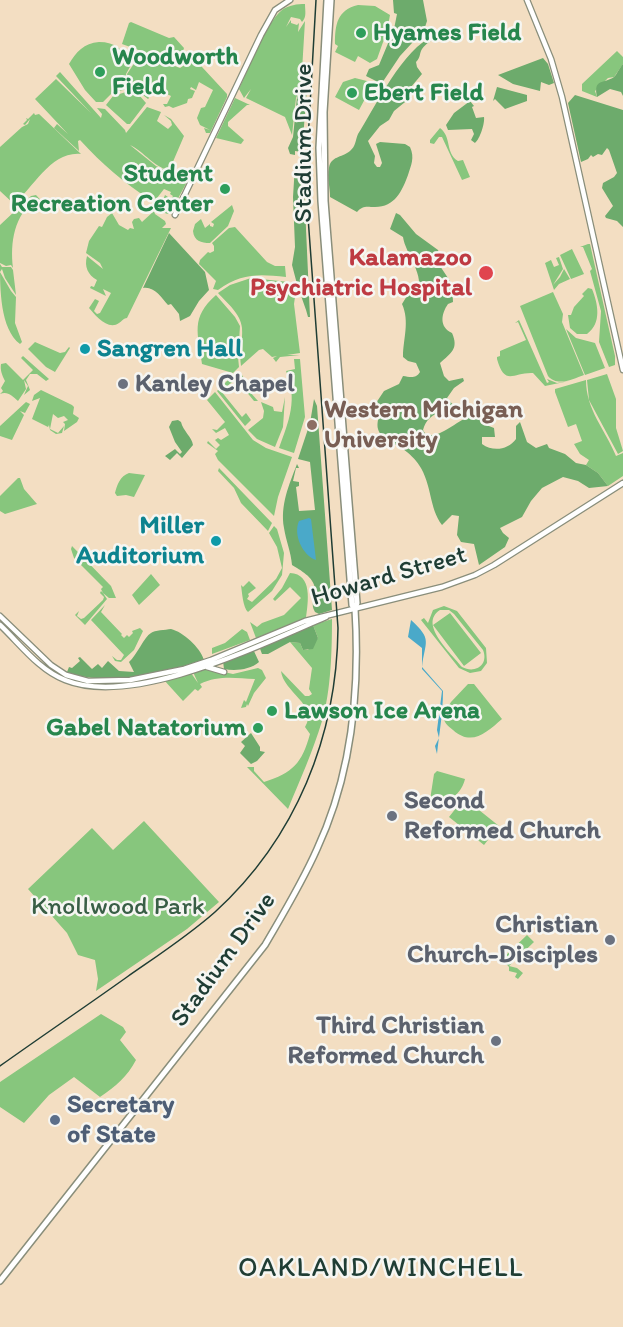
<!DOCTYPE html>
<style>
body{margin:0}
canvas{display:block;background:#f3dec2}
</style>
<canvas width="623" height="1327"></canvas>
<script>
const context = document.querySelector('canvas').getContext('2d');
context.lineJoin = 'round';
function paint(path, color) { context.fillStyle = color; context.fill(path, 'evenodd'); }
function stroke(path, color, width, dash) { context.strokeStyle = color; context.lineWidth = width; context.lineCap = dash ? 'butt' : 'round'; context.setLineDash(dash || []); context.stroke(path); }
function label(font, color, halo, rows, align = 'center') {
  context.font = font + ' Itim,sans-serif'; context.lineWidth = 5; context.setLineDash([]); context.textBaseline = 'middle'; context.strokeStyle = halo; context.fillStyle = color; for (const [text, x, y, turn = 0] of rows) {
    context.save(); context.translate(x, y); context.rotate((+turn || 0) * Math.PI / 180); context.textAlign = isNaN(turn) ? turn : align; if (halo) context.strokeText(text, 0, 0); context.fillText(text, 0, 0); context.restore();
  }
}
const green = new Path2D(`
 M 305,4 C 305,11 307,17 302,22 L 300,19 L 291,17 L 286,27 L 291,20 L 291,23 L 297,25 L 299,23 L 298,32 L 305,21 L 301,87 L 296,98 L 292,135 L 285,117 L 246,98 L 251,89 L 244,98 L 239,89 C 248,70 266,23 282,10 C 289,5 297,4 305,4 Z
 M 358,5 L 375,6 L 390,15 L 387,31 L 377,59 L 370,63 L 358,56 L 355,62 L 335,52 L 338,46 L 335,44 C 335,25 337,10 358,5 Z
 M 131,22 L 169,38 L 174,37 L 184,48 L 181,57 L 172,53 L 166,60 L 122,44 L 129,23 Z
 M 99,42 C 115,42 125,50 131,65 L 126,74 L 128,89 L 113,92 L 103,102 L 96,102 L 85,90 L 69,64 C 76,52 84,43 99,42 Z
 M 617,51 L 623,57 L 623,64 L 614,77 L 608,78 L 595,91 L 597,97 L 582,91 L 582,84 Z
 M 141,53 L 180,68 L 183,66 L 186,56 L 191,60 L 186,55 L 190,54 L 227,94 L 227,97 L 210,133 L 206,133 L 204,128 L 210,130 L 200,125 L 197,118 L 201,108 L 205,107 L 213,90 L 199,82 L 196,90 L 191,87 L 190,89 L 195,91 L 192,98 L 188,99 L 187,103 L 173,108 L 169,106 L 165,107 L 163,104 L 167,104 L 171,96 L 150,86 L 146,94 L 149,98 L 148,99 L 139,92 L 131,89 L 127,74 Z
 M 60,72 L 101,118 L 102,114 L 97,108 L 105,109 L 125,130 L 126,133 L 147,107 L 161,112 L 157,121 L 168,129 L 172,125 L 171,121 L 164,115 L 171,119 L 184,136 L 172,164 L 172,169 L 175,169 L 175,170 C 158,173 144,151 130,145 L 156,166 L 172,173 L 173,177 L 182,181 L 185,180 L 187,176 L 185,174 L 188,175 L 189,178 L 174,206 L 166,203 L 168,199 L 164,198 L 165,202 L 163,200 L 165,195 L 171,199 L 173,196 L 170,194 L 171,192 L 164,189 L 157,198 L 159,199 L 157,201 L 163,207 L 169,210 L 171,207 L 173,208 L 170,214 C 161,214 159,206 152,201 C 123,182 103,165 80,140 L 78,141 L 79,151 L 54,128 L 57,124 L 68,134 L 35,99 L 56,79 L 91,113 L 56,76 Z
 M 355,78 L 367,81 L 373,84 L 359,110 L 335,97 L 343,82 Z
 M 126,92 L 139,95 L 146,103 L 130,124 L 127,124 L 106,105 L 113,96 Z
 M 235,98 L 250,105 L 247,105 L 228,122 L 228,126 L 244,140 L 241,144 L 216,138 Z
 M 34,113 L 35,115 L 39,114 L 81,154 C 51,151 34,187 14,204 L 0,191 L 0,147 L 22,127 L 28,124 L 30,119 L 25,125 L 23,124 L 27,120 L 26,118 L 28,119 Z
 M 440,128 C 452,137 445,153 458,161 L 463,160 L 470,177 L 462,180 L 442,137 L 439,137 L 434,144 L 430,143 L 430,140 Z
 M 36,195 L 48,208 L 36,198 C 14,216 10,242 13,268 L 11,265 L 6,266 L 0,263 L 0,225 L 31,196 Z
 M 232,205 L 234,211 L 228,226 L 210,243 C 201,243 194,241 193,231 L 195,224 L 201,219 L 205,228 L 210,224 L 210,226 L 213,227 L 214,224 L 211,222 Z
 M 154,211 L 155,214 L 165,221 L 166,224 L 162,228 L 171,228 L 127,318 C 124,318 122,321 119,323 C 108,331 95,315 89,308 L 95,299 L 99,301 L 94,311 L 97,314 L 100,313 L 111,293 L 103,289 L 106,296 L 90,288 L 91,286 L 94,287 L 97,280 C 88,275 84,267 87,256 L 103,269 L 100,263 L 86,253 L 89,241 L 99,226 L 102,227 L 107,217 L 112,213 L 119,225 L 128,230 L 130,228 L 134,229 L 132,222 L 134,219 L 139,218 L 142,222 Z
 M 235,227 L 267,262 L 275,266 L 285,266 L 286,277 C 258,274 242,273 218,290 L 213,289 L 216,281 L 199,264 L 200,260 L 208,252 L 210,253 L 214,251 L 214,246 L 212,243 L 229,228 Z
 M 588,244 L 590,244 L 615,356 L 615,365 L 609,367 L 599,342 L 601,311 L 590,271 L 592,269 L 583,247 L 580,247 Z
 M 572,249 L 584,274 L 571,279 L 560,255 Z
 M 559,257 L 563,269 L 553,285 L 560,277 L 564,269 L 570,279 L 559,284 L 554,290 L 545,263 L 551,260 L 554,267 L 559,265 L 556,258 Z
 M 0,264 L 2,267 L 11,267 L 13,270 L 16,295 L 5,278 L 2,269 L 0,272 L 11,291 L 16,297 L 15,323 L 22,342 L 20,344 C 0,329 0,288 0,264 Z
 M 251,278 L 289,282 L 295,297 L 294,304 L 300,353 L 287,355 L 300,355 L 280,357 L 276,362 L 273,358 L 277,356 L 272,357 L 263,349 L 259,350 L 241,366 C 239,353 243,341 242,328 C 241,314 227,303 218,293 L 230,285 Z
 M 588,288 L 592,289 C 598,304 602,323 587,334 L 577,334 L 570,328 L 568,315 L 571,315 L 574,307 L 584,296 L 582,294 Z
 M 553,292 L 563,314 L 562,322 L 584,375 C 573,379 557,387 548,376 L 520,306 Z
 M 216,295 L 235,317 L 240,326 L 238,357 L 239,367 L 233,373 L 202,364 C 198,333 190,318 216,295 Z
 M 519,320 L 547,383 L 549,382 L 547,379 L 557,383 L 569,381 L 545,386 L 533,373 C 513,372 505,387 497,359 L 497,357 L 500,356 L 500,351 L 526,340 L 518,322 L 515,323 Z
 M 566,329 L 576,338 L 595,343 L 605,368 L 585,375 Z
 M 35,342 L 60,353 L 65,352 L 69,347 L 70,348 L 55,372 L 46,367 L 28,349 Z
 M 23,356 L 49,379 L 46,381 L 37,374 L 30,374 L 26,380 L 30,390 L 24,395 L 28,386 L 24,380 L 26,389 L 18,401 C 12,396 8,391 0,394 L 3,391 L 1,388 L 5,381 C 2,375 0,370 1,364 L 6,363 L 23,380 L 33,370 L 21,358 Z
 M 294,359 L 300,359 L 305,417 L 294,453 L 279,448 C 289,421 298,399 286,371 L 295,369 Z
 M 607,374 L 616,399 L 616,428 L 623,451 L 618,454 L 589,400 L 587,380 Z
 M 233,375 L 242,375 L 250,392 L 258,401 L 254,401 L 236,379 L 221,391 L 242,417 L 246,413 L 251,420 L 245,426 L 217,391 Z
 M 586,380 C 586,410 605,429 616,456 L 623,453 L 623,476 L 608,486 L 598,473 L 586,465 L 589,460 L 580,454 L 574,444 L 582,441 L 576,424 L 568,427 L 555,392 L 555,389 Z
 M 41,390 L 72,405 L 74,407 L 73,414 L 79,418 L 77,422 L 64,431 L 65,424 L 63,422 L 68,420 L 64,416 L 58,418 L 53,414 L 50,429 L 58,433 L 64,426 L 62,433 L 56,434 L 50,430 L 49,425 L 48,427 L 32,419 L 40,398 L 32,401 L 34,395 Z
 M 215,392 L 253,440 L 266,448 L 292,457 L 278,497 L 274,516 L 218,460 L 215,454 L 218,451 L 207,443 L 208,441 L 216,449 L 220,445 L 215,440 L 218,438 L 221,440 L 229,435 L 225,428 L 216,433 L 212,429 L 217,430 L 225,422 L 207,400 Z
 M 285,397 L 283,427 L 275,447 L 257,439 L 248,430 L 263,418 L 264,411 L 261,402 L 273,407 L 274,411 L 282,412 Z
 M 26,402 L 30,404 L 25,413 L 20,411 L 24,415 L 12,440 L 0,436 L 0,426 Z
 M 219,468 L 272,523 L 268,531 L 241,503 L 234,488 L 218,471 Z
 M 129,473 L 145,475 L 134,497 L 126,495 L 117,496 L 115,493 C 117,485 120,476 129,473 Z
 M 18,478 L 20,478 L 24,489 L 37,504 L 5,514 L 0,511 L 0,496 Z
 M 274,526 L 277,529 L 284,553 L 282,575 L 272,591 L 248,612 C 243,608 242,592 241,585 L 243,587 L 249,581 L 256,588 L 248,594 L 249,596 L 247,599 L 252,602 L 276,579 L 282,568 L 277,547 L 269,533 Z
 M 72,546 L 111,586 L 116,598 L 109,598 L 103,593 L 107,599 L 85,625 L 75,615 L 79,611 L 77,616 L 81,619 L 84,618 L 103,600 L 104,597 L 100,593 L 101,591 L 103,593 L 101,589 L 103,587 L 74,558 L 71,549 Z
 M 290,573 C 313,574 308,602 306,618 L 256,638 L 250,622 L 257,627 L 262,623 L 284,615 L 301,598 L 290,587 L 275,601 L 273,599 L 282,588 Z
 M 151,574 L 160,585 L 139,605 L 132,595 Z
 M 105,605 L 101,612 L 122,634 L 121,635 L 124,638 L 127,635 L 129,637 L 133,633 L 132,631 L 140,628 L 143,631 L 134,650 L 121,662 L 115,661 L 112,656 L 117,660 L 121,660 L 124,655 L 91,620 Z
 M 444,606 L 457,611 L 486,648 L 487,663 L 481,671 L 470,673 L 459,668 L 421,620 L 424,618 L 428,623 L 433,610 ZM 440,610 L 449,610 L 454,614 L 483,650 C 489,665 475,674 462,667 C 451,653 418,624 440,610 Z
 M 450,613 L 481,653 L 464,666 L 433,625 Z
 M 332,619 C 332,650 331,691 322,721 C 313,751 300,780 288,809 L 247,767 L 254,767 L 254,771 L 264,782 C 293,773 302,763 310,734 L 305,727 C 319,705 283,692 281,671 L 305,696 L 309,696 L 312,694 L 309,689 L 312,668 L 290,642 L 300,643 L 303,650 L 308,650 L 318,638 L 313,625 Z
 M 242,629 L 247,632 L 250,640 L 212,654 L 212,648 L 225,643 Z
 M 205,668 L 233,674 L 258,668 L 262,670 L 266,678 L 254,693 L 248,706 L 247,704 L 246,707 L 241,708 L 244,700 L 246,702 L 255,679 C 235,678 218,675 200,684 L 202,687 L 198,691 L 195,689 L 183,701 L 164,680 L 191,673 L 198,683 L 193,672 Z
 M 468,684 L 474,684 L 502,719 C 487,732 472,747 453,730 C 447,725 444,723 443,715 L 451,702 Z
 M 437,771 L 465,779 C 461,795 447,806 430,800 L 434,774 Z
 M 464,798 L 499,826 L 484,845 L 449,817 Z
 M 144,821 L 219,902 L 187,929 L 96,991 L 98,979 L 95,960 L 78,955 L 67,933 L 28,889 L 92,828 L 113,850 Z
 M 527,935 L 534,942 L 509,966 L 517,968 L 523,973 L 518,979 L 515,977 L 517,973 L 509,971 L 509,967 L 502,959 Z
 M 101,1014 L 123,1027 L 126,1032 L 120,1040 L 136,1060 C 127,1077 116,1086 100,1097 L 74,1077 L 49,1095 L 24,1123 L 0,1107 L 0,1082 Z`);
const forest = new Path2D(`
 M 393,0 L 423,0 L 427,21 L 424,30 L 400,56 L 376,92 L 372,90 L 376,81 L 366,76 L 369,69 L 379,65 L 394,29 L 397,14 L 394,13 Z
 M 434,36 L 436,37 C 432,41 426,43 422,49 C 419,54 421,57 416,62 L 417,67 L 422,74 L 411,87 L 410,98 L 394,111 L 389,120 L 380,126 L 368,141 L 375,156 L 374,163 L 377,167 L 380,167 L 382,163 L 376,144 L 380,142 L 405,144 L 410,147 C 415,158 411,165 408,175 C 402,191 395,207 375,207 C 367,207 363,205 357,212 L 330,197 C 330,188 327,177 329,168 C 331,156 341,158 350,151 C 356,146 355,141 358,134 C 376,106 403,48 434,36 Z
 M 543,58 L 548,64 L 554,83 L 549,85 L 541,82 L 540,91 L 513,84 L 498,75 Z
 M 623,64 L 623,96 L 621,92 L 610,89 L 597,97 C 593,78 604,84 614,77 C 617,74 620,67 623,64 Z
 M 303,87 L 307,87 L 302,152 L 295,151 L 295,155 L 290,154 L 288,148 L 293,137 L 297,97 Z
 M 497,87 L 527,95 L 527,101 L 505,109 L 495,99 L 493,101 Z
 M 575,95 L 623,110 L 623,227 L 617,221 L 606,218 L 605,216 L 613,206 L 602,188 L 603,183 L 614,177 L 617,173 L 609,150 L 607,148 L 602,155 L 598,154 L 593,157 L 591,155 L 588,159 L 581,162 L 568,103 Z
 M 470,101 L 474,106 L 472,107 L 476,118 L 484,117 C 485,123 480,139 475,143 L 471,140 L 474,134 L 472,129 L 448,130 L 446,125 L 454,113 Z
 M 303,163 L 310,317 L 308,317 C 306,308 302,300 300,292 C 300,289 300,286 299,283 L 297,284 L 292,265 L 295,247 L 293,197 L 295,165 Z
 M 396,213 L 400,215 L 416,234 L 438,250 L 441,257 L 440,266 L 452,284 L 453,302 L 448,304 C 441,314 439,327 452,333 C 459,349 451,353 440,363 L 444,376 L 449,381 L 463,378 L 464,381 L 454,388 L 447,398 L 455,407 L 465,407 L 468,410 L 460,416 L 454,412 L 447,413 L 443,411 C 432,415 426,419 423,430 L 426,435 C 446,438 460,414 479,415 L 481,423 L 494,428 L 495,437 L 482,437 L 482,444 C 493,452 508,450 516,439 L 516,426 L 520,422 L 527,442 L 536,448 L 547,444 L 549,448 L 565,454 L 576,463 L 586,465 L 598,473 L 608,486 L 589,488 L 578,481 L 563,477 L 542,488 L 531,501 L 522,517 L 500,528 L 503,533 L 509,538 L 505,547 L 479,565 L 474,544 L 461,542 L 457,535 L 459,516 L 452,515 L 442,525 C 429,508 432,484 419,465 C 416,460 409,453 403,449 C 395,443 381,440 378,429 C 376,419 382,417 376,403 L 384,391 L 399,384 L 403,376 C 410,377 416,379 420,372 L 416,363 L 408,361 L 403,357 C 403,339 410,322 402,304 L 410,291 L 416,292 C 427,278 405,253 403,237 L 390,229 Z
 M 169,233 L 205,272 L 209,290 L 199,301 L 190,316 L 180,321 L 179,314 L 171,304 L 168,305 C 161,297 154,286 143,288 Z
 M 314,399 L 317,406 L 332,610 L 319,614 L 315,612 C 310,604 315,598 315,589 C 314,577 300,570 292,565 C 291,552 286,541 284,528 C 280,505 289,485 297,464 L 299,468 L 296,468 L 293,481 L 299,482 L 299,486 L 296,487 L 299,511 L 315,510 L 310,462 L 298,459 L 310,423 Z
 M 178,420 L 181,422 C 183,431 192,437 193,445 L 182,458 L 177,453 L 170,460 L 165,456 L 175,449 L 180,454 L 182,452 L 175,442 L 169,427 L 172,421 Z
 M 313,625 L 318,638 L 313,649 L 303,650 L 300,643 L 290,642 L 268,654 L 262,654 L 259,646 Z
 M 171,629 C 183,632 200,647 204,660 C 165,673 106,687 67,672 L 69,667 L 72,668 L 80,661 L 78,658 L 80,657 L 92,669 L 98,664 L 102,668 L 108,661 L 119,671 L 134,672 L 129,662 C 137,655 144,637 151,633 C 155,630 165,630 171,629 Z
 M 253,649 L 259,662 C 250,670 235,671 224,669 L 223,661 Z
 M 251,733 L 260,747 L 260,751 L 265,752 L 257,761 L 251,764 L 240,753 L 245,746 L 241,742 Z`);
const water = new Path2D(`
 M 309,518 L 311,519 L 316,560 C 302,555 293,534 299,521 Z
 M 411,620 C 433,640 425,641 422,667 L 443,691 C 443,713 439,735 437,754 L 435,746 L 439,738 L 437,730 L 442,691 L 422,669 L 422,648 L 408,637 Z`);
const secondary = new Path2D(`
 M 527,0 L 551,59 L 562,97 L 623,370
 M 175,215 L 261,35 L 275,10 L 290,0
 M 0,616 L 51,665 L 66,675 L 88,681 L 130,680 L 184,669 L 211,660 L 305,621 L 442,587 L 475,575 L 494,565 L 623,483
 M 0,625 C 20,644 39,670 65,680 C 134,708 262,644 326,617
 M 207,667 L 224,672`);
const primary = new Path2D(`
 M 327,0 L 319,148 L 321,201 L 352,605 L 355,609
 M 0,1281 L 265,945 C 283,914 302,883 317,849 C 352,774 360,690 355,609 L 357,603 L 325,201 L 324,112 L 331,0`);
const rail = new Path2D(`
 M 0,1066 C 42,1036 85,1007 127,977 C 157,956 188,936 215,912 C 296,838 337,736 338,628 L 308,217 L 308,141 L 316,0`);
const markers = [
 [361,33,6,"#2e9e5b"],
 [100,72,6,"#2e9e5b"],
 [352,93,6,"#2e9e5b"],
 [225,189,6,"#2e9e5b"],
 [486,273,8,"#e0444e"],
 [85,349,6,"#0f9aa8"],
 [123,384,6,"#6b7280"],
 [312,425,6,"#8d6e63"],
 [216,541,6,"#0f9aa8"],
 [272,711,6,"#2e9e5b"],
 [258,728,6,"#2e9e5b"],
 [392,816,6,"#6b7280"],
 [610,940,6,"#6b7280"],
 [496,1041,6,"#6b7280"],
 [55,1120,6,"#5c6f8a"]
];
const leisureNames = [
 ["Hyames Field",373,33],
 ["Woodworth",112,57],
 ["Field",112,87],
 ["Ebert Field",364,93],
 ["Student",213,174,"right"],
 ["Recreation Center",213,204,"right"],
 ["Lawson Ice Arena",284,711],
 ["Gabel Natatorium",246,728,"right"]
];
const streetNames = [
 ["Stadium Drive",304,143,-90],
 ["Howard Street",389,577,-16],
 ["Stadium Drive",224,960,-54]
];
const healthNames = [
 ["Kalamazoo",472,258],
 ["Psychiatric Hospital",472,288]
];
const cultureNames = [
 ["Sangren Hall",97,349],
 ["Miller",204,526,"right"],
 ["Auditorium",204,556,"right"]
];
const worshipNames = [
 ["Kanley Chapel",135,384],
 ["Second",404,801],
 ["Reformed Church",404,831],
 ["Christian",598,925,"right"],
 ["Church-Disciples",598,955,"right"],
 ["Third Christian",484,1026,"right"],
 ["Reformed Church",484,1056,"right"]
];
const educationNames = [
 ["Western Michigan",324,410],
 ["University",324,440]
];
const parkNames = [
 ["Knollwood Park",118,907]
];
const serviceNames = [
 ["Secretary",67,1105],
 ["of State",67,1135]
];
const neighbourhoodNames = [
 ["OAKLAND/WINCHELL",381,1269]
];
paint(green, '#87c67d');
paint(forest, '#6dab6c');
paint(water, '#4aa9c9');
stroke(secondary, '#898e7b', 7);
stroke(primary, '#898e7b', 8);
stroke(secondary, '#fff', 4.5);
stroke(primary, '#fff', 5);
stroke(rail, '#1f3d34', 1.5);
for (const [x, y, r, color] of markers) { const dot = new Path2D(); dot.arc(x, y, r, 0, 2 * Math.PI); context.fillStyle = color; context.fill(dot); stroke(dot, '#f6f6f2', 2); }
label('bold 26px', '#27864d', '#f6f6f2', leisureNames, 'left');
label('26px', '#1f3d34', '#f6f6f2', streetNames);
label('bold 26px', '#be3a42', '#f6f6f2', healthNames, 'right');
label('bold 26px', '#0d838f', '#f6f6f2', cultureNames, 'left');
label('bold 26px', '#5b616d', '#f6f6f2', worshipNames, 'left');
label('bold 26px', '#785e54', '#f6f6f2', educationNames, 'left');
label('26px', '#395f46', '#f6f6f2', parkNames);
label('bold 26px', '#4e5e75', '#f6f6f2', serviceNames, 'left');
context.letterSpacing = '1.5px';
label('27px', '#1f3d34', '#f6f6f2', neighbourhoodNames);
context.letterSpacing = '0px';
</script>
